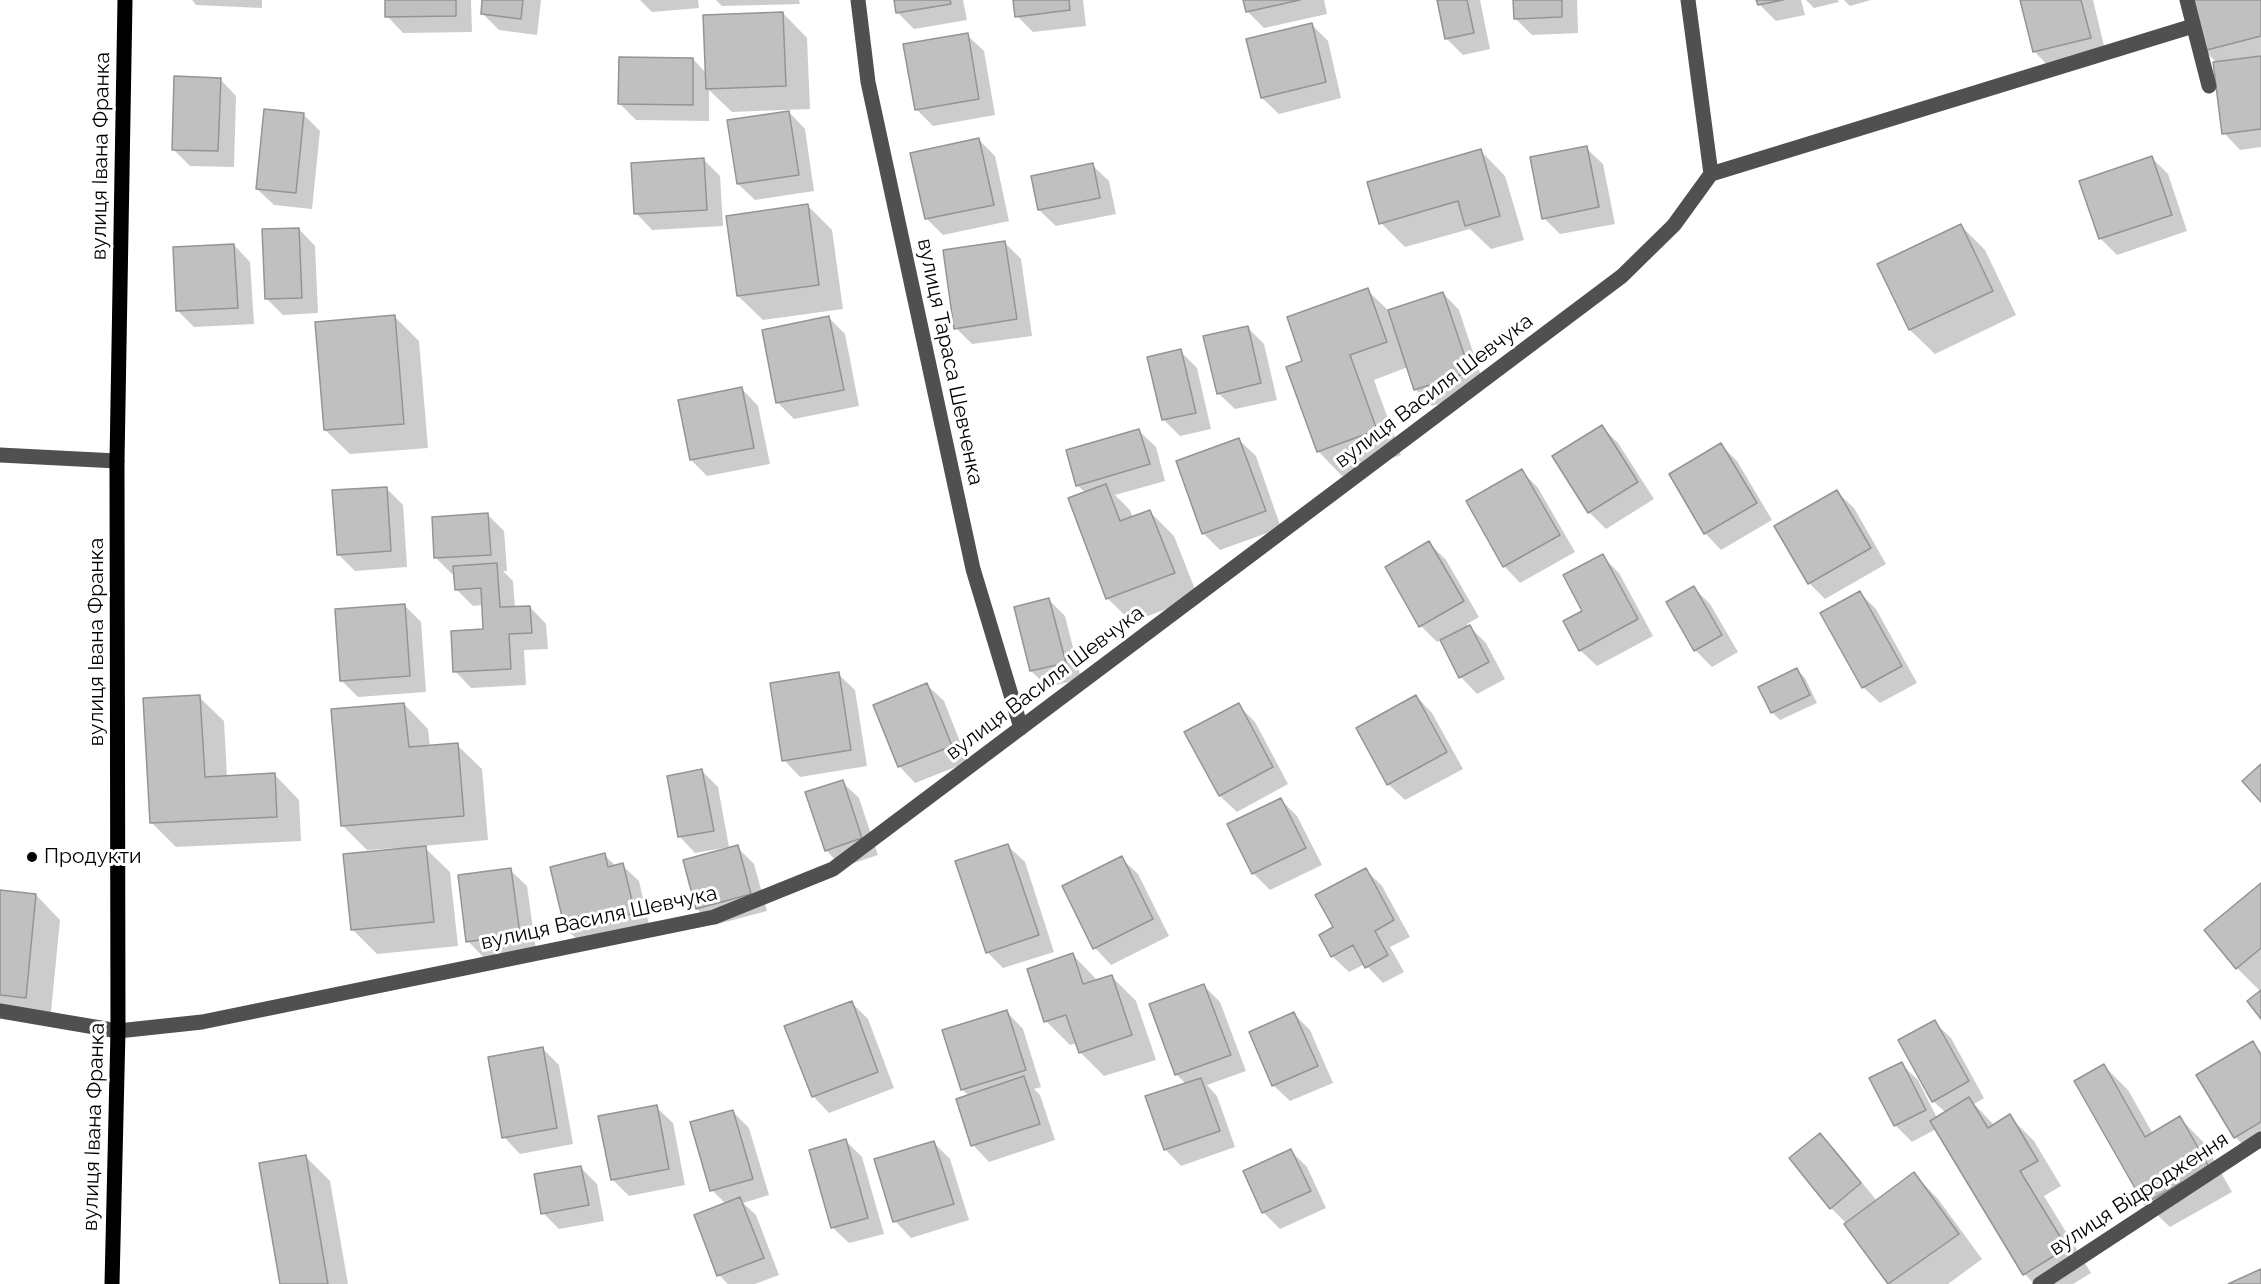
<!DOCTYPE html>
<meta charset="utf-8">
<style>
body{margin:0}
canvas{display:block;background:#fff}
</style>
<canvas width="2261" height="1284"></canvas>
<script>
const context = document.querySelector('canvas').getContext('2d');
context.lineJoin = 'round';
function paint(path, color) { context.fillStyle = color; context.fill(path, 'evenodd'); }
function stroke(path, color, width, dash) { context.strokeStyle = color; context.lineWidth = width; context.lineCap = dash ? 'butt' : 'round'; context.setLineDash(dash || []); context.stroke(path); }
function label(font, color, halo, rows, align = 'center') {
  context.font = font + ' Raleway,sans-serif'; context.lineWidth = 6; context.setLineDash([]); context.textBaseline = 'middle'; context.strokeStyle = halo; context.fillStyle = color; for (const [text, x, y, turn = 0] of rows) {
    context.save(); context.translate(x, y); context.rotate((+turn || 0) * Math.PI / 180); context.textAlign = isNaN(turn) ? turn : align; if (halo) context.strokeText(text, 0, 0); context.fillText(text, 0, 0); context.restore();
  }
}
const shadow = new Path2D(`
 M 192,0 L 262,0 L 262,8 L 196,5 Z
 M 387,0 L 471,0 L 472,32 L 403,33 L 387,16 Z
 M 484,0 L 541,0 L 537,35 L 499,30 L 482,13 Z
 M 640,0 L 698,0 L 699,8 L 652,12 Z
 M 716,0 L 799,0 L 800,4 L 722,6 Z
 M 895,0 L 963,0 L 967,20 L 914,29 L 898,13 Z
 M 1014,0 L 1083,0 L 1086,26 L 1033,32 L 1017,16 Z
 M 1245,0 L 1324,0 L 1327,14 L 1264,28 L 1247,11 Z
 M 1438,0 L 1480,0 L 1490,49 L 1463,55 L 1446,38 Z
 M 1515,0 L 1577,0 L 1578,33 L 1532,35 L 1516,19 Z
 M 1758,0 L 1801,0 L 1805,15 L 1776,21 L 1759,4 Z
 M 1806,0 L 1838,0 L 1839,2 L 1814,8 Z
 M 1844,0 L 1871,0 L 1850,6 Z
 M 2021,0 L 2093,0 L 2106,54 L 2050,68 L 2034,51 Z
 M 2261,0 L 2261,147 L 2240,150 L 2224,133 L 2217,63 L 2204,50 Z
 M 783,13 L 807,38 L 810,109 L 732,112 L 709,90 L 709,121 L 636,120 L 620,104 L 693,59 L 707,74 Z
 M 1311,24 L 1328,41 L 1341,98 L 1279,114 L 1262,98 Z
 M 967,35 L 984,51 L 995,115 L 933,126 L 916,109 Z
 M 220,79 L 236,96 L 234,167 L 190,166 L 173,149 Z
 M 788,111 L 805,129 L 814,191 L 755,200 L 738,184 Z
 M 303,114 L 320,131 L 312,209 L 274,205 L 257,189 Z
 M 979,140 L 995,156 L 1009,221 L 943,235 L 926,218 Z
 M 1586,148 L 1603,164 L 1615,224 L 1560,234 L 1544,218 Z
 M 1481,151 L 1505,176 L 1524,240 L 1491,249 L 1470,229 L 1405,247 L 1381,223 Z
 M 2151,157 L 2168,174 L 2187,231 L 2117,255 L 2100,238 Z
 M 704,160 L 720,176 L 723,226 L 652,230 L 636,213 Z
 M 1092,165 L 1109,181 L 1116,214 L 1056,226 L 1039,210 Z
 M 808,206 L 832,230 L 843,309 L 763,320 L 738,296 Z
 M 1961,226 L 1985,250 L 2016,315 L 1935,354 L 1910,330 L 1879,265 Z
 M 299,229 L 315,246 L 318,313 L 283,315 L 266,298 Z
 M 1004,242 L 1021,259 L 1032,336 L 972,344 L 956,328 Z
 M 234,245 L 250,262 L 254,324 L 194,327 L 178,311 Z
 M 1367,290 L 1389,311 L 1443,293 L 1459,310 L 1485,388 L 1432,406 L 1415,389 L 1408,367 L 1374,380 L 1401,455 L 1342,476 L 1318,451 L 1304,362 Z
 M 394,316 L 419,341 L 428,448 L 350,454 L 325,430 Z
 M 829,318 L 845,334 L 859,406 L 794,419 L 777,402 Z
 M 1247,327 L 1264,344 L 1277,400 L 1235,409 L 1218,393 Z
 M 1180,351 L 1197,368 L 1211,429 L 1180,436 L 1164,420 L 1149,359 Z
 M 742,389 L 758,406 L 770,464 L 707,476 L 691,460 Z
 M 1602,427 L 1618,443 L 1654,499 L 1606,529 L 1589,512 L 1555,456 Z
 M 1139,431 L 1156,447 L 1165,481 L 1115,495 L 1130,510 L 1133,518 L 1150,512 L 1174,536 L 1198,597 L 1132,622 L 1107,598 L 1086,493 L 1077,485 Z
 M 1239,440 L 1256,456 L 1281,528 L 1220,550 L 1203,533 Z
 M 1721,445 L 1737,461 L 1772,520 L 1721,550 L 1705,533 Z
 M 1522,471 L 1538,488 L 1575,552 L 1520,583 L 1504,566 Z
 M 386,488 L 403,505 L 407,567 L 355,571 L 338,554 Z
 M 1837,492 L 1854,508 L 1886,564 L 1825,599 L 1809,583 Z
 M 488,515 L 504,531 L 507,571 L 503,571 L 513,581 L 515,608 L 530,607 L 546,624 L 548,649 L 524,650 L 526,685 L 471,688 L 455,671 L 485,631 L 483,605 L 473,606 L 456,589 L 455,574 L 452,574 L 436,558 Z
 M 1429,543 L 1446,560 L 1479,617 L 1467,624 L 1486,643 L 1505,679 L 1477,694 L 1461,677 L 1441,640 L 1437,642 L 1421,626 Z
 M 1602,556 L 1619,573 L 1653,636 L 1597,666 L 1580,650 Z
 M 1694,588 L 1710,604 L 1738,652 L 1712,667 L 1696,651 L 1668,603 Z
 M 1860,593 L 1876,609 L 1917,683 L 1880,703 L 1863,687 Z
 M 1049,600 L 1065,616 L 1081,679 L 1048,687 L 1031,671 Z
 M 404,605 L 421,622 L 426,692 L 358,697 L 342,681 Z
 M 1797,670 L 1805,678 L 1817,703 L 1780,720 L 1772,712 Z
 M 838,674 L 855,690 L 867,766 L 800,777 L 784,760 Z
 M 927,685 L 944,701 L 968,762 L 915,783 L 899,766 Z
 M 1416,696 L 1432,713 L 1463,769 L 1405,800 L 1388,784 Z
 M 199,697 L 224,721 L 227,777 L 275,775 L 299,800 L 301,841 L 176,847 L 151,822 Z
 M 404,704 L 428,729 L 430,747 L 457,745 L 482,769 L 488,840 L 423,846 L 450,872 L 458,946 L 377,954 L 352,929 L 396,851 L 396,848 L 367,850 L 343,826 Z
 M 1238,705 L 1255,722 L 1288,784 L 1237,812 L 1220,796 L 1187,733 Z
 M 702,771 L 718,787 L 729,847 L 695,853 L 679,836 Z
 M 842,782 L 859,798 L 878,855 L 842,867 L 826,850 Z
 M 1281,800 L 1297,816 L 1322,865 L 1270,890 L 1253,873 Z
 M 1008,846 L 1025,862 L 1054,952 L 1003,968 L 987,952 Z
 M 737,847 L 754,864 L 767,911 L 714,925 L 697,909 Z
 M 604,855 L 616,866 L 622,865 L 639,881 L 650,929 L 583,945 L 566,929 Z
 M 1121,858 L 1138,874 L 1169,936 L 1111,965 L 1095,948 Z
 M 1365,869 L 1382,886 L 1410,937 L 1390,947 L 1404,972 L 1383,983 L 1365,964 L 1349,972 L 1332,956 L 1335,928 Z
 M 510,870 L 527,886 L 536,950 L 484,958 L 468,941 Z
 M 2261,885 L 2261,1016 L 2261,992 L 2237,968 Z
 M 0,891 L 36,895 L 60,920 L 50,1022 L 0,1017 Z
 M 1073,955 L 1097,980 L 1111,976 L 1136,1001 L 1156,1060 L 1104,1076 L 1080,1052 L 1077,1043 L 1070,1045 L 1046,1021 Z
 M 1204,986 L 1220,1002 L 1246,1071 L 1207,1085 L 1217,1096 L 1235,1147 L 1181,1166 L 1165,1149 L 1186,1084 L 1176,1074 Z
 M 851,1002 L 868,1019 L 894,1088 L 829,1113 L 813,1096 Z
 M 1007,1012 L 1023,1029 L 1041,1087 L 1034,1089 L 1040,1095 L 1055,1140 L 989,1162 L 973,1145 L 969,1096 L 962,1089 Z
 M 1294,1014 L 1310,1030 L 1333,1083 L 1290,1101 L 1273,1085 Z
 M 1934,1022 L 1951,1038 L 1984,1098 L 1974,1104 L 1994,1125 L 2009,1116 L 2034,1141 L 2061,1186 L 2044,1196 L 2091,1273 L 2073,1284 L 2034,1284 L 2025,1274 L 1936,1129 L 1912,1142 L 1895,1125 L 1901,1064 L 1918,1080 L 1937,1118 L 1946,1113 L 1933,1101 Z
 M 2252,1043 L 2261,1052 L 2261,1147 L 2252,1153 L 2235,1137 Z
 M 543,1049 L 559,1065 L 573,1144 L 520,1154 L 504,1137 Z
 M 2104,1066 L 2128,1090 L 2153,1134 L 2180,1118 L 2204,1143 L 2232,1192 L 2170,1227 L 2145,1203 Z
 M 656,1107 L 673,1123 L 685,1185 L 629,1196 L 612,1179 Z
 M 733,1112 L 749,1128 L 769,1195 L 743,1203 L 756,1215 L 779,1275 L 755,1284 L 728,1284 L 719,1275 L 726,1204 L 712,1190 Z
 M 1820,1135 L 1837,1152 L 1877,1201 L 1914,1174 L 1938,1199 L 1982,1259 L 1948,1284 L 1890,1284 L 1847,1224 L 1831,1208 Z
 M 846,1141 L 862,1157 L 884,1234 L 849,1243 L 832,1227 Z
 M 934,1143 L 950,1159 L 969,1220 L 911,1238 L 895,1221 Z
 M 1291,1151 L 1307,1167 L 1326,1208 L 1280,1229 L 1263,1212 L 1245,1171 Z
 M 306,1157 L 330,1181 L 348,1284 L 282,1284 Z
 M 581,1168 L 597,1184 L 604,1221 L 559,1229 L 543,1213 Z`);
const building = new Path2D(`
 M 385,0 L 456,0 L 456,16 L 385,17 Z
 M 482,0 L 523,0 L 521,19 L 481,14 Z
 M 894,0 L 950,0 L 951,4 L 896,13 Z
 M 1013,0 L 1069,0 L 1070,10 L 1015,17 Z
 M 1243,0 L 1300,0 L 1246,12 Z
 M 1437,0 L 1467,0 L 1474,33 L 1445,39 Z
 M 1513,0 L 1562,0 L 1562,17 L 1514,19 Z
 M 1756,0 L 1783,0 L 1758,5 Z
 M 2020,0 L 2081,0 L 2091,38 L 2033,52 Z
 M 2190,0 L 2261,0 L 2261,36 L 2203,51 Z
 M 783,12 L 786,86 L 706,89 L 703,15 Z
 M 1312,23 L 1326,82 L 1261,98 L 1246,39 Z
 M 968,33 L 979,99 L 915,110 L 903,44 Z
 M 2261,56 L 2261,129 L 2222,134 L 2213,62 Z
 M 619,57 L 693,58 L 693,105 L 618,104 Z
 M 174,76 L 221,78 L 218,151 L 172,150 Z
 M 264,109 L 304,113 L 296,193 L 256,189 Z
 M 789,111 L 799,175 L 737,184 L 727,120 Z
 M 979,138 L 994,205 L 925,219 L 910,153 Z
 M 1587,146 L 1599,207 L 1542,219 L 1530,157 Z
 M 1481,149 L 1500,216 L 1465,226 L 1458,201 L 1379,224 L 1367,182 Z
 M 2152,156 L 2172,215 L 2099,239 L 2079,181 Z
 M 704,158 L 707,210 L 634,214 L 631,163 Z
 M 1093,163 L 1100,198 L 1038,210 L 1031,176 Z
 M 808,204 L 819,285 L 737,296 L 726,216 Z
 M 1961,224 L 1993,291 L 1909,330 L 1877,264 Z
 M 299,228 L 302,298 L 265,299 L 262,229 Z
 M 1005,241 L 1017,319 L 954,329 L 943,250 Z
 M 234,244 L 238,308 L 176,311 L 173,247 Z
 M 1368,288 L 1387,342 L 1350,355 L 1377,430 L 1317,452 L 1286,367 L 1302,361 L 1287,317 Z
 M 1443,292 L 1470,372 L 1414,390 L 1388,310 Z
 M 395,315 L 404,424 L 324,430 L 315,322 Z
 M 829,316 L 844,390 L 776,403 L 762,330 Z
 M 1248,326 L 1261,383 L 1217,394 L 1203,336 Z
 M 1181,349 L 1196,413 L 1162,420 L 1147,357 Z
 M 742,387 L 754,448 L 690,460 L 678,400 Z
 M 1602,425 L 1638,482 L 1588,513 L 1552,456 Z
 M 1139,429 L 1150,464 L 1076,486 L 1066,450 Z
 M 1239,438 L 1266,511 L 1202,534 L 1176,461 Z
 M 1721,443 L 1757,503 L 1704,534 L 1669,474 Z
 M 1522,469 L 1560,535 L 1503,567 L 1466,501 Z
 M 1106,484 L 1120,521 L 1150,510 L 1175,573 L 1106,599 L 1068,498 Z
 M 387,487 L 391,551 L 337,555 L 332,490 Z
 M 1837,490 L 1871,548 L 1808,584 L 1774,526 Z
 M 488,513 L 491,555 L 434,558 L 432,517 Z
 M 1429,541 L 1464,601 L 1419,627 L 1385,567 Z
 M 1603,554 L 1638,619 L 1579,651 L 1563,621 L 1582,611 L 1563,575 Z
 M 497,563 L 500,607 L 530,606 L 532,633 L 509,634 L 511,669 L 453,672 L 451,631 L 483,629 L 481,588 L 455,590 L 453,566 Z
 M 1694,586 L 1722,635 L 1694,651 L 1666,602 Z
 M 1860,591 L 1902,666 L 1862,688 L 1820,613 Z
 M 1049,598 L 1066,663 L 1030,671 L 1014,607 Z
 M 405,604 L 410,676 L 340,681 L 335,609 Z
 M 1470,625 L 1489,662 L 1459,678 L 1440,640 Z
 M 1797,668 L 1810,695 L 1771,713 L 1758,687 Z
 M 839,672 L 851,750 L 782,761 L 770,683 Z
 M 927,683 L 952,746 L 898,767 L 873,705 Z
 M 200,695 L 205,777 L 275,773 L 277,817 L 150,823 L 143,698 Z
 M 1416,695 L 1447,752 L 1387,785 L 1356,728 Z
 M 404,703 L 409,747 L 458,743 L 464,816 L 341,826 L 331,709 Z
 M 1239,703 L 1273,767 L 1219,796 L 1184,732 Z
 M 2261,764 L 2261,802 L 2242,781 Z
 M 702,769 L 714,831 L 678,837 L 667,776 Z
 M 843,780 L 862,838 L 825,851 L 805,792 Z
 M 1281,798 L 1306,848 L 1252,874 L 1227,824 Z
 M 1008,844 L 1039,935 L 986,953 L 955,861 Z
 M 738,845 L 751,894 L 696,909 L 683,860 Z
 M 426,846 L 434,922 L 351,930 L 343,854 Z
 M 605,853 L 608,867 L 623,863 L 635,913 L 565,929 L 550,867 Z
 M 1122,856 L 1153,919 L 1093,949 L 1062,886 Z
 M 511,868 L 520,934 L 466,942 L 458,875 Z
 M 1366,868 L 1394,920 L 1375,931 L 1388,955 L 1365,968 L 1353,945 L 1331,957 L 1319,935 L 1333,927 L 1315,895 Z
 M 2261,883 L 2261,948 L 2236,969 L 2204,930 Z
 M 0,890 L 36,894 L 26,998 L 0,995 Z
 M 1073,953 L 1083,984 L 1112,975 L 1132,1035 L 1079,1053 L 1066,1015 L 1044,1022 L 1027,969 Z
 M 1204,984 L 1231,1055 L 1175,1075 L 1149,1004 Z
 M 2261,990 L 2261,1019 L 2247,1001 Z
 M 852,1001 L 878,1072 L 812,1097 L 784,1026 Z
 M 1007,1010 L 1026,1070 L 961,1090 L 942,1030 Z
 M 1294,1012 L 1318,1066 L 1272,1086 L 1249,1032 Z
 M 1935,1020 L 1969,1081 L 1932,1102 L 1898,1040 Z
 M 2253,1041 L 2261,1055 L 2261,1122 L 2234,1138 L 2196,1075 Z
 M 543,1047 L 557,1128 L 502,1138 L 488,1057 Z
 M 1902,1062 L 1926,1110 L 1894,1126 L 1869,1078 Z
 M 2104,1064 L 2145,1137 L 2180,1116 L 2209,1167 L 2144,1204 L 2074,1081 Z
 M 1024,1076 L 1040,1124 L 971,1146 L 956,1099 Z
 M 1201,1078 L 1220,1131 L 1164,1150 L 1145,1096 Z
 M 1969,1097 L 1988,1128 L 2010,1114 L 2038,1161 L 2020,1171 L 2067,1248 L 2023,1275 L 1930,1121 Z
 M 657,1105 L 669,1169 L 611,1180 L 598,1116 Z
 M 733,1110 L 753,1179 L 710,1191 L 690,1122 Z
 M 1820,1133 L 1861,1183 L 1830,1209 L 1789,1158 Z
 M 846,1139 L 868,1218 L 831,1228 L 809,1150 Z
 M 934,1141 L 954,1204 L 893,1222 L 874,1159 Z
 M 1291,1149 L 1311,1191 L 1262,1213 L 1243,1171 Z
 M 306,1155 L 328,1284 L 280,1284 L 259,1163 Z
 M 581,1166 L 589,1205 L 541,1214 L 534,1174 Z
 M 1914,1172 L 1959,1234 L 1888,1284 L 1844,1224 Z
 M 740,1197 L 764,1258 L 717,1276 L 694,1215 Z
 M 2261,1269 L 2261,1284 L 2228,1284 Z`);
const minor = new Path2D(`
 M 858,0 L 868,82 L 973,569 L 1021,728
 M 2187,0 L 2209,86
 M 1711,174 L 2193,26
 M 0,455 L 117,461
 M 0,1011 L 118,1031 L 202,1022 L 714,917 L 833,869 L 1622,276 L 1674,225 L 1711,174 L 1688,0
 M 2040,1284 L 2261,1139`);
const major = new Path2D(`
 M 112,1284 L 118,1031 L 117,461 L 125,0`);
const markers = [
 [32,857,6,"#000"]
];
const streetNames = [
 ["вулиця Івана Франка",101,156,-89],
 ["вулиця Тараса Шевченка",950,362,78],
 ["вулиця Василя Шевчука",1434,391,-37],
 ["вулиця Івана Франка",97,642,-90],
 ["вулиця Василя Шевчука",1045,683,-37],
 ["вулиця Василя Шевчука",599,918,-12],
 ["вулиця Івана Франка",94,1127,-88],
 ["вулиця Відродження",2139,1194,-33]
];
const poiNames = [
 ["Продукти",44,857]
];
paint(shadow, '#0003');
paint(building, '#c0c0c0');
stroke(building, '#949494', 1.5);
stroke(minor, '#505050', 15);
stroke(major, '#000', 15);
for (const [x, y, r, color] of markers) { const dot = new Path2D(); dot.arc(x, y, r, 0, 2 * Math.PI); context.fillStyle = color; context.fill(dot); stroke(dot, '#fff', 2); }
label('21px', '#000', '#fff', streetNames);
label('21px', '#000', '#fff', poiNames, 'left');
</script>
